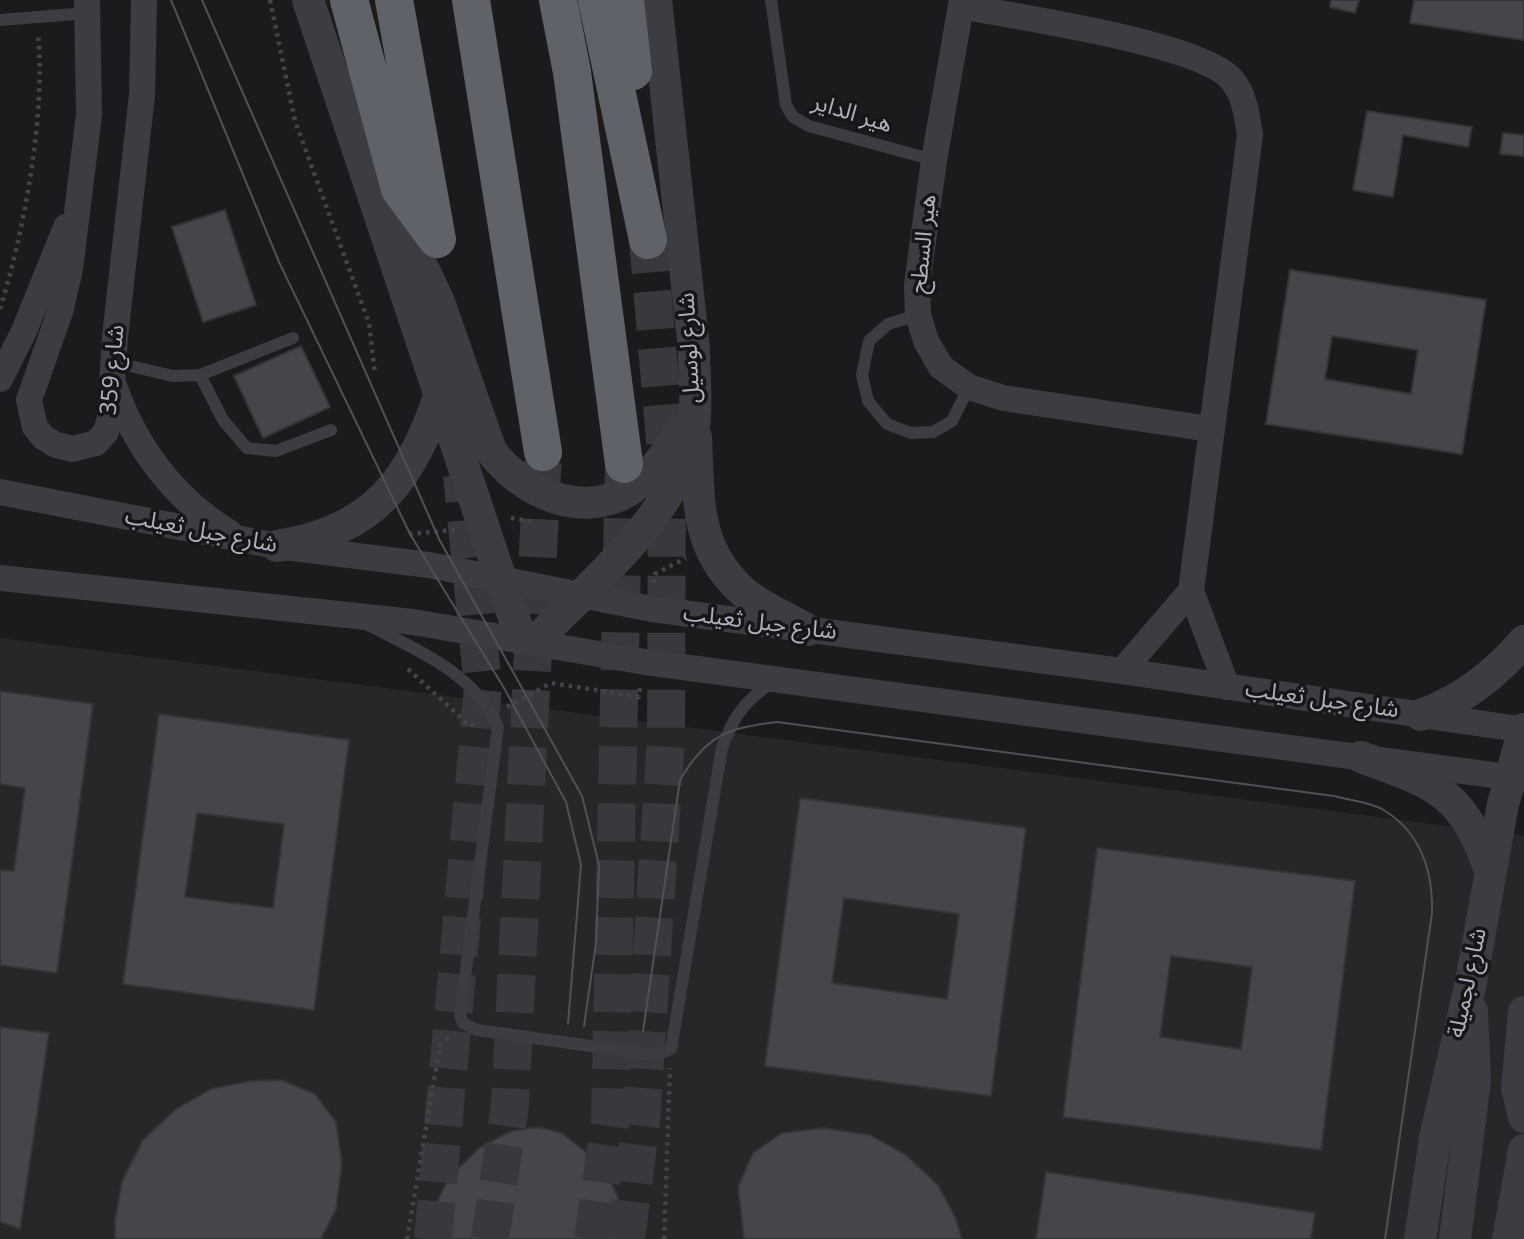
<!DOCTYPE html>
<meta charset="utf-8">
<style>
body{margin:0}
canvas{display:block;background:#1b1b1d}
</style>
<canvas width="1524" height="1239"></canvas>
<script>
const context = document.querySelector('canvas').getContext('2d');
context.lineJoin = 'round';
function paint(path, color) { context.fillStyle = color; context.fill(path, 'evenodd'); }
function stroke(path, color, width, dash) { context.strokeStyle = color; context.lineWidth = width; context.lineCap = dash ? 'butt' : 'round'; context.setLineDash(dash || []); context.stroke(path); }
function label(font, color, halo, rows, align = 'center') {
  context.font = font + ' "Noto Sans","Noto Sans Arabic",sans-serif'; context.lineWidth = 7; context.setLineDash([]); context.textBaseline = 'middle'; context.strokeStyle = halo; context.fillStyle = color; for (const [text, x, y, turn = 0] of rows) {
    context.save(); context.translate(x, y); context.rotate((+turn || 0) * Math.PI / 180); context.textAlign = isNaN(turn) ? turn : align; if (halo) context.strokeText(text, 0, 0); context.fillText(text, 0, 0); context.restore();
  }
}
const built = new Path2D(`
 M 0,638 L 1524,836 L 1524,1239 L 0,1239 Z`);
const building = new Path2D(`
 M 1331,0 L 1359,0 L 1355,13 L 1330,7 Z
 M 1414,0 L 1524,0 L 1524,40 L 1410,23 Z
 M 1367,111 L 1472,127 L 1468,147 L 1403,135 L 1393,197 L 1353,190 Z
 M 1503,133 L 1524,135 L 1524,156 L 1500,154 Z
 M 225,210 L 256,305 L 203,322 L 172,227 Z
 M 1290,270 L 1486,300 L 1462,454 L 1266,424 ZM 1332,336 L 1418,350 L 1411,394 L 1325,379 Z
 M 301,346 L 330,407 L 263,438 L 234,376 Z
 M 0,691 L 93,704 L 57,973 L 0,965 L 0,870 L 14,871 L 25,788 L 0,784 Z
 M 159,714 L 349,740 L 314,1010 L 123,984 ZM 197,813 L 284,824 L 273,908 L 185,897 Z
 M 800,798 L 1026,828 L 991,1096 L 765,1066 ZM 844,898 L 959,914 L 947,999 L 832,983 Z
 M 1097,848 L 1355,881 L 1321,1150 L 1063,1117 ZM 1171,956 L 1252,967 L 1241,1049 L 1160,1037 Z
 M 0,1027 L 49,1033 L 20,1229 L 0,1222 Z
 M 281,1080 L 315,1094 L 336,1122 L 342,1163 L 336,1209 L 321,1239 L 115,1239 L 115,1220 L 122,1181 L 143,1140 L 176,1109 L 211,1089 L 251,1081 Z
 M 538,1127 L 562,1133 L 587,1153 L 612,1184 L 629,1223 L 632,1239 L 421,1239 L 427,1220 L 450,1177 L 479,1148 L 511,1131 Z
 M 823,1128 L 870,1135 L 906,1155 L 938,1185 L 955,1217 L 962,1239 L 744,1239 L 738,1187 L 753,1153 L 782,1133 Z
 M 1046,1172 L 1315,1213 L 1311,1239 L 1036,1239 Z`);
const trunkTunnel = new Path2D(`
 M 433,1239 L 483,687 L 462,475
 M 490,1239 L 510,1105 L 543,452
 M 593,1239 L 610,1121 L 624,464
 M 626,1239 L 641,1122 L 666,738 L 667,463 L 648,240`);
const path = new Path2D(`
 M 270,0 L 295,121 L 369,323 L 375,374
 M 0,309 C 24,232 46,114 38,34
 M 511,518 L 534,522
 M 409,534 L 456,530
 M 654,583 L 655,574 L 686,558
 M 408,669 L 470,726 L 474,724
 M 507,707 L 551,683 L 639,697 L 640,687
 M 407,1239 L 440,1045 L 450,1036
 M 664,1239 L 670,1068`);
const service = new Path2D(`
 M 771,0 L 786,105 L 793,117 L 809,126 L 934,160
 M 0,20 L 87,13
 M 918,315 L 888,324 L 869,341 L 862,375 L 868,401 L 887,424 L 911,433 L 933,432 L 952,421 L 969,387
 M 113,362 L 173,376 L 200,375 L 293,338
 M 200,375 L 223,420 L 247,448 L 276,451 L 331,430
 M 368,625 C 417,650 475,673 498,727 L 460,1015 L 463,1023 L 477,1030 L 655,1055 L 671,1049 L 722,748 C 733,717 745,700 773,682`);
const minor = new Path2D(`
 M 87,0 L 89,115 L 70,269 L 60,312 L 29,400 L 35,427 L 43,437 L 56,445 L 73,449 L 96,443 L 106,432 L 110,418 L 115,337 L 142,95 L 144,0
 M 962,0 L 934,160 L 917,285 L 918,315 L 926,341 L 941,367 L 969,387 L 1003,398 L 1210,429
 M 961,6 C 1015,17 1202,43 1232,80 C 1245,96 1247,116 1250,135 L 1191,591 L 1227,687
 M 0,379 L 24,331 L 66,227
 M 115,388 C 136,449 176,500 230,533
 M 0,492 L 277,546 L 429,565 L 652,609 L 1122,671 L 1524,730
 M 0,578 L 413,622 L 645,662 L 1524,779
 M 1122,671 L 1191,591`);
const tertiary = new Path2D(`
 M 308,0 L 521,639
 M 400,219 L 439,302 L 491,451 C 521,491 580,520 628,491 C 652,476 667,453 680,430
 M 696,437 C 699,500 694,551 747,595 C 765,609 789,619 808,630
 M 277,546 C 375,531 411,480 441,391
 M 536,641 C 591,582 666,525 690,445 C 699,416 694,379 694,349 L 656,0
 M 1421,715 C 1463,700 1495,675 1524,641
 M 1361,757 C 1435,784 1463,791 1490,871
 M 1524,1012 L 1517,1088 L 1524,1117
 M 1420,1239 L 1436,1133 L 1471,982 L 1503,804 L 1524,729
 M 1455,1239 L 1475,1080 L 1472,1011
 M 1508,1239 L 1524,1150`);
const trunk = new Path2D(`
 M 349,0 L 400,189 L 437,239
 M 394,0 L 436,234
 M 471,0 L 543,452
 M 558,0 L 572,72 L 624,464
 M 597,0 L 648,240
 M 625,0 L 633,71`);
const tram = new Path2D(`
 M 171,0 L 279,262 L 410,534 L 504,688 L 566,802 L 581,865 L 568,1024
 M 202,0 L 439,539 L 582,796 L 599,865 L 596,943 L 584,1026
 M 643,1031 L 680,780 C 706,735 728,728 777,722 L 1334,796 C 1349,800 1369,802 1382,809 C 1421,832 1433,870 1432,913 L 1385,1239`);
const streetNames = [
 ["هير الداير",852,114,17],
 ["هير السطح",924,244,-84],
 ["شارع لوسيل",690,348,-93],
 ["شارع 359",113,370,-85],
 ["شارع جبل ثعيلب",201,531,11],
 ["شارع جبل ثعيلب",760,623,7],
 ["شارع جبل ثعيلب",1322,700,8],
 ["شارع لجميلة",1468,983,-78]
];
paint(built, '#27272a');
paint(building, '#45464a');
stroke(building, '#353539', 2);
stroke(trunkTunnel, '#38393d', 38, [38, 19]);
stroke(path, '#424449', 4.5, [3.5, 5]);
stroke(service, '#3c3d42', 12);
stroke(minor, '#3c3d42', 26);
stroke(tertiary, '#3c3d42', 32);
stroke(trunk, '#60626a', 38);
stroke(tram, '#4f5157', 2);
label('23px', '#aeb2bc', '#161618', streetNames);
</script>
